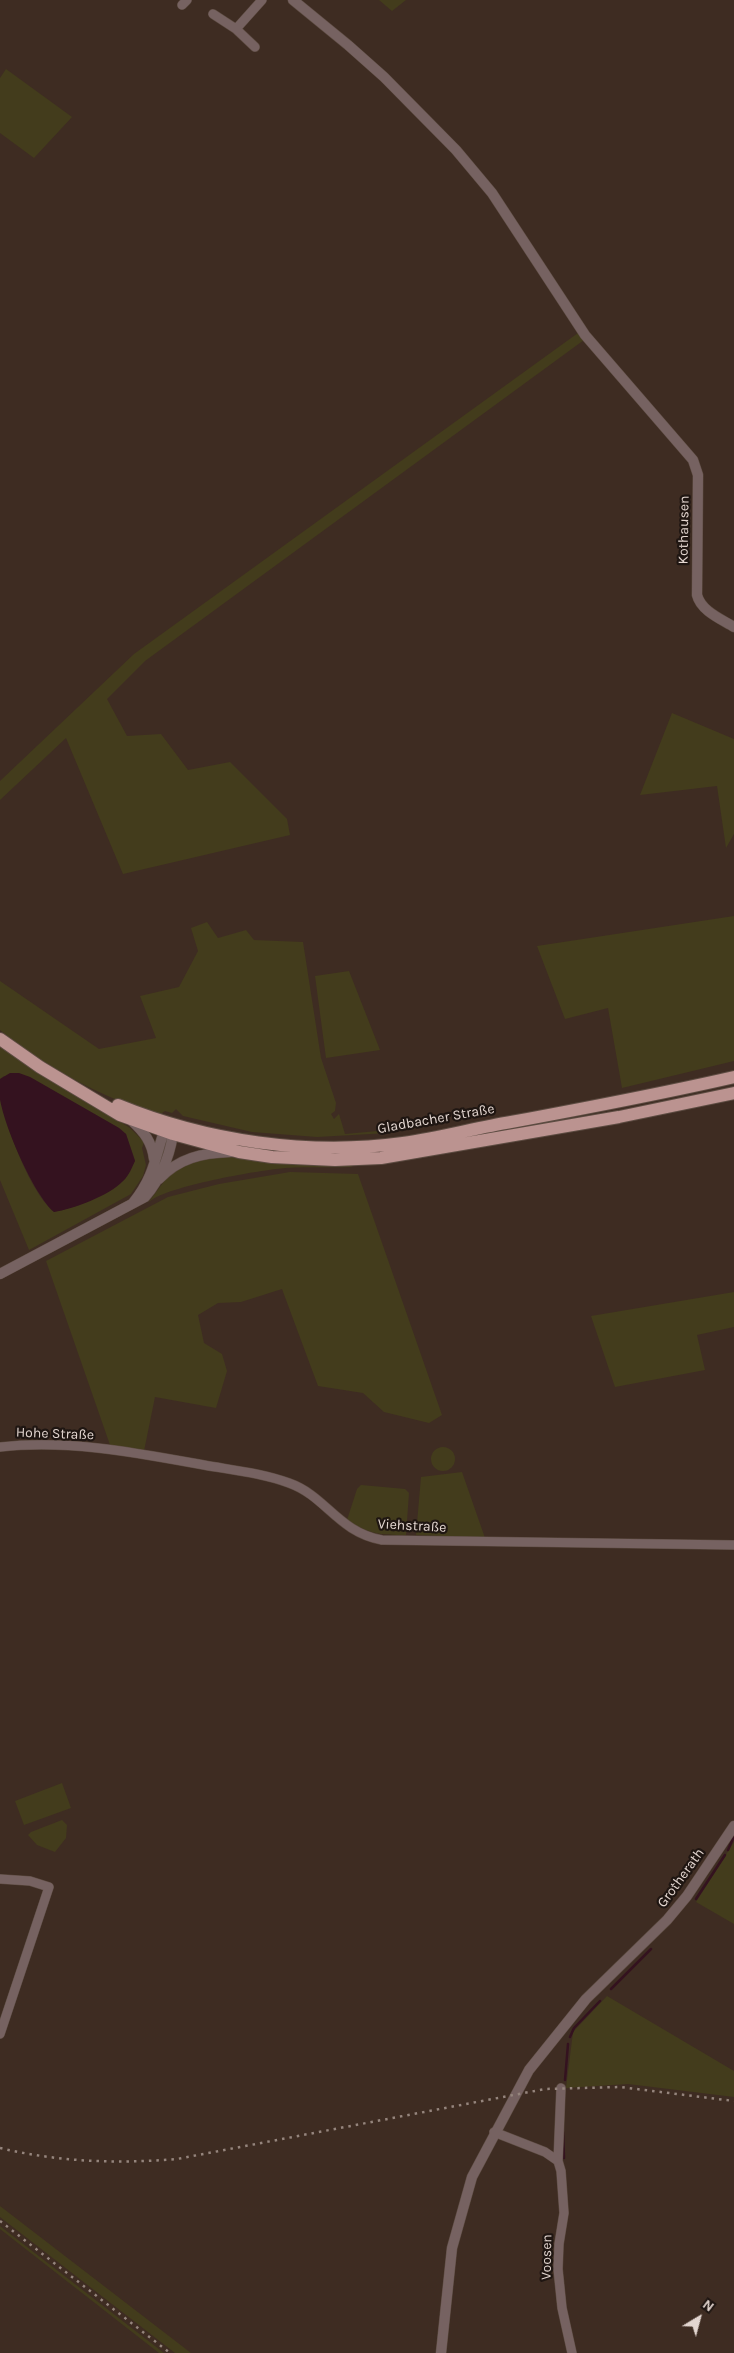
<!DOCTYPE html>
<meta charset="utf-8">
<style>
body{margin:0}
#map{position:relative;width:734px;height:2353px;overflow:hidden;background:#3e2c22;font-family:Karla,sans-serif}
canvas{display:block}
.north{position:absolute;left:674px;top:2293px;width:50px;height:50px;-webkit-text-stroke:4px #1f1612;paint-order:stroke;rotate:37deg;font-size:14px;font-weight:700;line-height:20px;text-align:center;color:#e3d6d0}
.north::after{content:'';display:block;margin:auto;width:18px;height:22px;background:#e3d6d0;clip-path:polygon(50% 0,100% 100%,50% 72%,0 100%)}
</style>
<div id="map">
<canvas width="734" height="2353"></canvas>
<div class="north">N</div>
</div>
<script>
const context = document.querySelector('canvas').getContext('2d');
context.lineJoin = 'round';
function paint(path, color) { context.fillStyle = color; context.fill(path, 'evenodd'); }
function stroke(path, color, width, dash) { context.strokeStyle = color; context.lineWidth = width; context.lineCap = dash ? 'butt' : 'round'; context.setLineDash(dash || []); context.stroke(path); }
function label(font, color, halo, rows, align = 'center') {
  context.font = font + ' Karla,sans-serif'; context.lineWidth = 4.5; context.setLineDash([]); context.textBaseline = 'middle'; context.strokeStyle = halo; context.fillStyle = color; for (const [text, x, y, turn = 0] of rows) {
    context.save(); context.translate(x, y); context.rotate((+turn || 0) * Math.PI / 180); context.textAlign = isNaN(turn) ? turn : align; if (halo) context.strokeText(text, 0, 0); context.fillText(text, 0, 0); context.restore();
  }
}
const green = new Path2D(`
 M 379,0 L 406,0 L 392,11 Z
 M 6,69 L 72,117 L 34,158 L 0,133 L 0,78 Z
 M 578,333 L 584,340 L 145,661 L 107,699 L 127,736 L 161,734 L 188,770 L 230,762 L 287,819 L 290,835 L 123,874 L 66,738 L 0,800 L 0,781 L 134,654 Z
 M 672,713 L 734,739 L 734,834 L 726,848 L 717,786 L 640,795 Z
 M 734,916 L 734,1061 L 622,1088 L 608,1008 L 565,1019 L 537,946 Z
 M 207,922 L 218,938 L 246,930 L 254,940 L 303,942 L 321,1058 L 336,1103 L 335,1111 L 331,1114 L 334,1119 L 339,1114 L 345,1134 L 388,1130 L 388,1133 L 317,1137 L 252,1132 L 183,1116 L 176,1109 L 172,1113 L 165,1111 L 159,1115 C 100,1097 48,1068 0,1030 L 0,981 L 99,1049 L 156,1038 L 140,996 L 179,987 L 198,951 L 191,928 Z
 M 349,971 L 380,1050 L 326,1058 L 315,976 Z
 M 0,1044 L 130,1128 L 144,1142 L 142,1148 L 146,1165 L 143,1176 L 131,1194 L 29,1250 L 0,1180 L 0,1098 C 8,1130 29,1191 54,1212 L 80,1205 L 123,1181 L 135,1160 L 126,1134 L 119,1128 L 30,1077 L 4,1076 L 0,1079 Z
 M 221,1156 C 265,1161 307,1166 351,1165 L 352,1167 C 327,1168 301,1166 276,1169 C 251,1172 163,1187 148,1203 L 168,1176 L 187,1163 Z
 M 290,1172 L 358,1174 L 442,1415 L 429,1423 L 384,1412 L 363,1393 L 318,1386 L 282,1289 L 241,1302 L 218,1303 L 198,1315 L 204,1343 L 222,1354 L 227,1371 L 216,1408 L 155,1397 L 144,1451 L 110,1445 L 46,1261 L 168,1197 L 219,1184 Z
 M 734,1292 L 734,1327 L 697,1335 L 705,1370 L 615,1387 L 591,1316 Z
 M431 1459a12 12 0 1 1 24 0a12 12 0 1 1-24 0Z
 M 462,1472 L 485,1538 L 416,1535 L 421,1477 Z
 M 361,1485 L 405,1489 L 409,1493 L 406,1535 C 380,1535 369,1534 347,1520 L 357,1489 Z
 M 62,1783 L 71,1808 L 24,1825 L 15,1801 Z
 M 62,1820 L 67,1825 L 66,1838 L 55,1852 L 37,1845 L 28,1835 L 31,1832 Z
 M 734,1842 L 734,1924 L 696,1902 Z
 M 607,1996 L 734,2071 L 734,2097 L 628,2084 L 566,2088 L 573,2032 Z
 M 0,2206 L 191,2353 L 175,2353 L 0,2217 Z
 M 0,2226 L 164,2353 L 159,2353 L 0,2229 Z`);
const water = new Path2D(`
 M 10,1073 L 19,1073 L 30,1077 L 119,1128 L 126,1134 L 135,1161 C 132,1167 129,1176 123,1181 C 109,1196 73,1209 54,1212 C 34,1195 4,1126 0,1099 C 0,1093 0,1086 0,1079 Z`);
const stream = new Path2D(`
 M 728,1850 L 734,1836
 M 696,1899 L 725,1855
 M 611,1989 L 651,1949
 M 570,2037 L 574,2028 L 600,2001
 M 565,2080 L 568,2044
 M 563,2132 L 564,2158`);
const minor = new Path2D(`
 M 182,5 L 187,0
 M 213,14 L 236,29 L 255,47
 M 236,29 L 262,0
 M 0,1447 C 67,1439 138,1453 204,1465 C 232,1470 262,1473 289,1483 C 326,1496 338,1532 382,1540 L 734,1545
 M 0,1879 L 30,1881 L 49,1887 L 0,2034
 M 561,2088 L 558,2161 L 561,2171 L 564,2213 L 559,2244 L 558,2269 L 562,2308 L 572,2353
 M 494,2132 L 545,2152 L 558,2161`);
const tertiary = new Path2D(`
 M 293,0 L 348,45 L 384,77 L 456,150 L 492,193 L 585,335 L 693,460 L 698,475 L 697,595 C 701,611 721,619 734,627
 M 132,1121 C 144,1132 152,1142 154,1159
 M 159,1179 C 179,1158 202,1153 230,1152
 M 0,1274 L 145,1197 C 161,1179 174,1148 173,1124 L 165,1128 C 155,1158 154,1177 133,1203
 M 441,2353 L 452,2248 L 472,2177 L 529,2070 L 586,1999 L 667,1920 L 687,1896 L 734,1826`);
const primary = new Path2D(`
 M 0,1039 L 40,1067 L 120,1115 L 173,1134 L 239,1152 L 272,1157 L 335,1160 L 381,1158 L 619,1117 L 734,1093
 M 118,1105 C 206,1141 308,1156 403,1143 C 440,1138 475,1128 511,1122 C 586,1108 660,1094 734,1077`);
const rail = new Path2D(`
 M 0,2148 C 59,2162 117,2164 177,2159 L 545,2089 L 620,2087 L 734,2101
 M 0,2221 L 170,2353`);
const streetNames = [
 ["Kothausen",684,530,-89],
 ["Gladbacher Straße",436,1119,-10],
 ["Hohe Straße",55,1434,2],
 ["Viehstraße",412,1526,3],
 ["Grotherath",681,1878,-54],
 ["Voosen",547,2257,-89]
];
paint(green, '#433c1c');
paint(water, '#34121f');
stroke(stream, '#34121f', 2.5);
stroke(minor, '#5c4b41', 10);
stroke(tertiary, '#5c4b41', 11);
stroke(primary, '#5c4b41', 14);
stroke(minor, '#766261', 9);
stroke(tertiary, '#766261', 10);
stroke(primary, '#bb9390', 12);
stroke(rail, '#95857d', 2.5, [2.5, 5]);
label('14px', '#e3d6d0', '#1f1612', streetNames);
</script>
